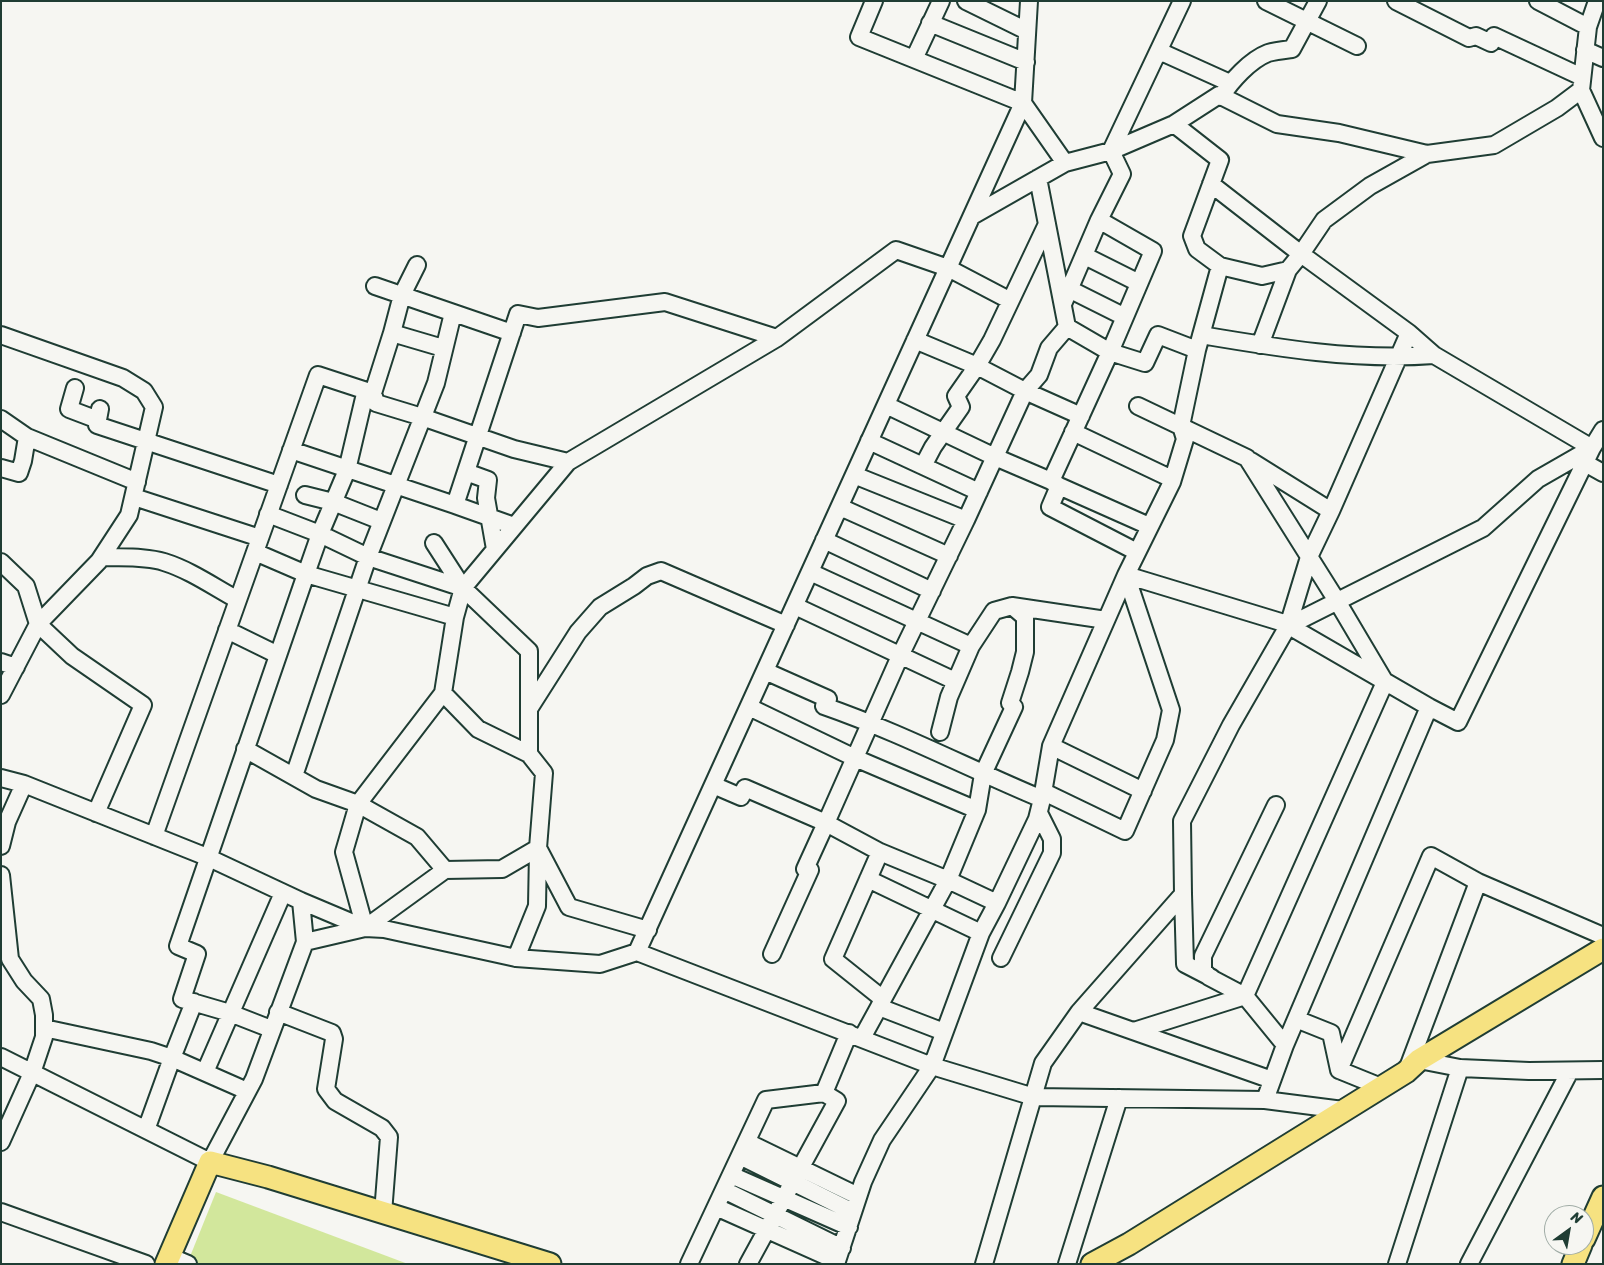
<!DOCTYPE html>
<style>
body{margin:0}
#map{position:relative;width:1604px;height:1265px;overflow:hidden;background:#f6f6f2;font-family:Sriracha,sans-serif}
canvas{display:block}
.frame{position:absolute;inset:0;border:2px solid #1f3d34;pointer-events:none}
.north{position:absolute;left:1544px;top:1205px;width:50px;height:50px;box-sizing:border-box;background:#f6f6f2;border:1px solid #a0aca6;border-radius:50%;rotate:32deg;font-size:14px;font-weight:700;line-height:20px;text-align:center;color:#1f3d34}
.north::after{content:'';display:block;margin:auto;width:18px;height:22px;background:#1f3d34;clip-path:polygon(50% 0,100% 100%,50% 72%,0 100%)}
</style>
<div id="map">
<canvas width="1604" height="1265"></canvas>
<div class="frame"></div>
<div class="north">N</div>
</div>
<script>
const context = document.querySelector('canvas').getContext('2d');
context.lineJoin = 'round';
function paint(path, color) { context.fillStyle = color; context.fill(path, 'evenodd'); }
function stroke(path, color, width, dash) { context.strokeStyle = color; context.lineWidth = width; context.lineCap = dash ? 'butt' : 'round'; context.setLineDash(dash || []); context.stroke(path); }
const green = new Path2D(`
 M 216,1192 L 408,1264 L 187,1264 Z`);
const minor = new Path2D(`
 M 874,1 L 859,37 L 1023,103 L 1065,163 L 972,216
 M 966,1 L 1027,31
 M 1266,1 L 1357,46
 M 1396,1 L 1469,38 L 1476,36 L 1491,43 L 1494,36 L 1582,77
 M 1538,1 L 1588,27
 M 1597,1 L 1588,27 L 1581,90 L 1603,138
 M 930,23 L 1026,62
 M 1585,50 L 1603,58
 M 1159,51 L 1230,83
 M 914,59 L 941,1
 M 1221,97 C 1231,81 1250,60 1268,53 C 1275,51 1284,50 1292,49 L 1318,1
 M 1174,124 L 1220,160 L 1192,236 L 1197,249 L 1220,266 L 1197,350
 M 1065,163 L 1111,151 L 1174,124 L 1219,95 L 1277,124 L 1339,133 L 1427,154 L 1494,145 L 1557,108 L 1581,90
 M 1211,184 L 1301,254 L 1409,333 L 1434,355 L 1592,448
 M 1099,220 L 1153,251 L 1110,352 L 1051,481 L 1059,486 L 1050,507 L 1137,552
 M 1085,256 L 1139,283
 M 1220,266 L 1262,276 L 1288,270 L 1301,254 L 1324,220 L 1370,186 L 1427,154
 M 375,286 L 512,333
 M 1069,289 L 1125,317
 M 1063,304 L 1099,220 L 1122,174 L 1111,151 L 1182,1
 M 392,333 L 402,295 L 417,265
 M 1,335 L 123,378 L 144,391 L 154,407 L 129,515 L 99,561 L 38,624 L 1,695
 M 1201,335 C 1278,348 1355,361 1434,355
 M 915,340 L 977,366 L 1025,391 L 1081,416
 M 1260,345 L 1288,270
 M 75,388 L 69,409 L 98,420
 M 886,405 L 995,457 L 1051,481
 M 1138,406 L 1247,458 L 1337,601 L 1385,682 L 1245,996 L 1285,1045
 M 100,409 L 97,425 L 279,485
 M 1,419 L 27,437 L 137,482
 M 1073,432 L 1172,479
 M 869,441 L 979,492
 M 291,450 L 455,505
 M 1251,461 L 1331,511
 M 1585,463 L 1603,473
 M 923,466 L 933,447 L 961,407 L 956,396 L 977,366 L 992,340 L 1047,224
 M 1,468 L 19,473 L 23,461 L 27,437
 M 466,472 L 488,480 L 486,498 L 495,549
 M 854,475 L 966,520
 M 1059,486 L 1149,526
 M 305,495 L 333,502 L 381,521
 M 134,497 L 260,538
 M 840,507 L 949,556
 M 268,514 L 320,534 L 368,557 L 463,588
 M 514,526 L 455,505 L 518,314 L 538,318 L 665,302 L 777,338
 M 824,540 L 932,591
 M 434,543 L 463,588 L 529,651 L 529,709
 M 255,552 L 306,574 L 455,617
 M 102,557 C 122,558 145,556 164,562 C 190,570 214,587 238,600
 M 1,562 L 26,586 L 38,624 L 72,656 L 143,705 L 96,813
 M 810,572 L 971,646
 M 1126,575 L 1284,623 L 1429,707
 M 795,606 L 955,681
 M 1012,606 L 1106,620
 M 1288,626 L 1483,528 L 1538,479 L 1592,448
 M 227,630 L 278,655
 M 1,662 L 16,667
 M 765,671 L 828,699 L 824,706 C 899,732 970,769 1042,799
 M 749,707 L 855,758 L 977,810
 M 1051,746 L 1143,791
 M 245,749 L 316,789 L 358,804 L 417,837 L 445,870
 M 529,754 L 529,709 L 578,632 L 600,607 L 634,586 L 647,576 L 661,571 L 786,625
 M 294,776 L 368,557 L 436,383 L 453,313
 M 1,778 L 24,784 L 207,857 L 301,901 L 365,928 L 384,929 L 516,958 L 600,964 L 637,952 L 932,1066 L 1034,1097 L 1265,1100 L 1343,1110
 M 713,785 L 741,797 L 745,788 L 826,823 L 805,869 L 810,870 L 772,954
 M 1044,792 L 1125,831 L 1165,740 L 1171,710 L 1126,575
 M 154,836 L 318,375 L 373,393 L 392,333 L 443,348
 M 1,846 L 7,822 L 24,784
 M 538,848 L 569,907 L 648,930
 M 880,852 L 948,880 L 997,903
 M 1,875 L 10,959 L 24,981 L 41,999 L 44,1015 L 44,1037 L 32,1073 L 1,1142
 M 868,879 L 981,933
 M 1183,894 L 1185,964 L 1212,978
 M 301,901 L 305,942
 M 365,928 L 344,852 L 358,804 L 443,693 L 455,617 L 463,588 L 568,462 L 777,338 L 896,250 L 948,268 L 1009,300
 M 637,952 L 1023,103 L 1029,1
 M 516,958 L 537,906 L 538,851
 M 1001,958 L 1052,853 L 1052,839 L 1039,813
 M 1245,996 L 1209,977 L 1203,970 L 1203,956 L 1276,805
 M 883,999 L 948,880 L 977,810 L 983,774 L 1014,707 L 1010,703 L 1020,672 L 1025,652 L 1025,617 L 1012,606 L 994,611 L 971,646 L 949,697 L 940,732
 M 278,1012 L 332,1033 L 334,1039 L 326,1089 L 335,1101 L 382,1128 L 389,1137 L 383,1213
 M 1079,1012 L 1183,894 L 1182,821 L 1231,725 L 1288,626 L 1309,557 L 1331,511 L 1409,333
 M 1296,1019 L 1331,1033 L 1339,1070
 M 44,1028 L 151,1051 L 172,1058 L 247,1091
 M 271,1029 L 230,1013 L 182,999 L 197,954 L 178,946 L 306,574 L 320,534 L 347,470 L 364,398 L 373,393 L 376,403 L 422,417 L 514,449 L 568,462
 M 1134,1031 L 1245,996
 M 944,1032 L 879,1007 L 883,999 L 833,959 L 880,852 L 826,823 L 900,656 L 966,520 L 1025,391 L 1039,375 L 1049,348 L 1067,327
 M 862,1038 L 879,1007
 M 1,1057 L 210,1162 L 254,1079 L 305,942 L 365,928 L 445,870 L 502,869 L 538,848 L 544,773 L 529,754 L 478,729 L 443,693
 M 1419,1060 L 1460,1068 L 1529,1071 L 1603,1070
 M 1407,1070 L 1478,882 L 1603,936
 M 205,1072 L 283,893
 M 1381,1087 L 1339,1070 L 1431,856 L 1478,882
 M 1265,1100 L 1285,1045 L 1429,707 L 1458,722 L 1592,448 L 1603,430
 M 146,1130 L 172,1058 L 194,1002
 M 747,1142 L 858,1196
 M 740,1156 L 853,1212
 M 731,1175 L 849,1227
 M 724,1190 L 842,1248
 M 716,1207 L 837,1261
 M 1,1212 L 146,1264
 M 169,1256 L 188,1264
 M 689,1264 L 766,1100 L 824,1093
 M 748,1264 L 837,1101 L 824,1093 L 849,1033
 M 836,1264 L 863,1182 L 882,1140 L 932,1066 L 981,933 L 997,903 L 1037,819 L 1042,799 L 1051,746 L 1126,575 L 1172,482 L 1185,439 L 1181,426 L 1197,350 L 1158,335 L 1145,363 L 1110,352 L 1067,327 L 1038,178
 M 984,1264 L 1043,1063 L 1079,1012 L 1272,1080
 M 1067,1264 L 1119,1098
 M 1397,1264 L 1460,1068
 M 1469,1264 L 1570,1071`);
const major = new Path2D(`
 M 1584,1239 L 1603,1197
 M 166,1264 L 210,1162 L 268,1177 L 550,1264
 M 1092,1264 L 1129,1244 L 1406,1072 L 1419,1060 L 1603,949
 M 1573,1264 L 1581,1245`);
paint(green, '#d2e79c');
stroke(minor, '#1f3d34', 20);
stroke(major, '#1f3d34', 25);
stroke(minor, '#f6f6f2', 16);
stroke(major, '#f6e281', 21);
</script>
